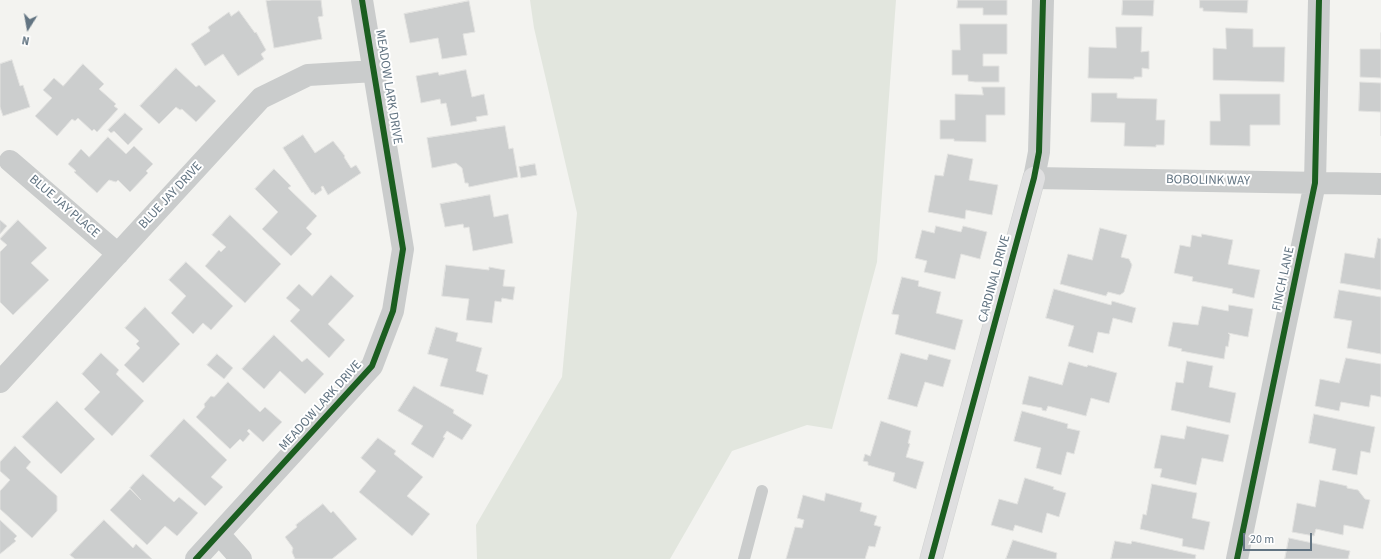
<!DOCTYPE html>
<style>
body{margin:0}
#map{position:relative;width:1381px;height:559px;overflow:hidden;background:#f3f3f0;font-family:"Source Sans 3",sans-serif}
canvas{display:block}
.north{position:absolute;left:8px;top:8px;width:40px;height:40px;-webkit-text-stroke:3px #fff;paint-order:stroke;rotate:191deg;font-size:11px;font-weight:700;line-height:16px;text-align:center;color:#627482}
.north::after{content:'';display:block;margin:auto;width:14px;height:18px;background:#627482;clip-path:polygon(50% 0,100% 100%,50% 72%,0 100%)}
.scale{position:absolute;left:1243px;top:533px;width:69px;height:18px;box-sizing:border-box;border:2px solid #627482;border-top:0;padding-left:5px;font-size:12px;line-height:14px;white-space:nowrap;color:#627482;-webkit-text-stroke:3px #fff;paint-order:stroke}
</style>
<div id="map">
<canvas width="1381" height="559"></canvas>
<div class="north">N</div>
<div class="scale">20 m</div>
</div>
<script>
const context = document.querySelector('canvas').getContext('2d');
context.lineJoin = 'round';
function paint(path, color) { context.fillStyle = color; context.fill(path, 'evenodd'); }
function stroke(path, color, width, dash) { context.strokeStyle = color; context.lineWidth = width; context.lineCap = dash ? 'butt' : 'round'; context.setLineDash(dash || []); context.stroke(path); }
function label(font, color, halo, rows, align = 'center') {
  context.font = font + ' "Source Sans 3",sans-serif'; context.lineWidth = 4; context.setLineDash([]); context.textBaseline = 'middle'; context.strokeStyle = halo; context.fillStyle = color; for (const [text, x, y, turn = 0] of rows) {
    context.save(); context.translate(x, y); context.rotate((+turn || 0) * Math.PI / 180); context.textAlign = isNaN(turn) ? turn : align; if (halo) context.strokeText(text, 0, 0); context.fillText(text, 0, 0); context.restore();
  }
}
const green = new Path2D(`
 M 530,0 L 896,0 L 877,262 L 832,429 L 807,425 L 732,451 L 670,559 L 477,559 L 476,525 L 562,377 L 577,213 L 534,28 Z`);
const building = new Path2D(`
 M 272,0 L 321,0 L 323,16 L 318,17 L 322,39 L 274,48 L 266,1 Z
 M 958,0 L 1007,0 L 1007,15 L 983,15 L 983,8 L 957,8 Z
 M 1123,0 L 1154,0 L 1153,16 L 1122,15 Z
 M 1200,0 L 1248,0 L 1247,13 L 1203,11 L 1203,8 L 1200,8 Z
 M 469,1 L 475,32 L 463,34 L 467,55 L 442,59 L 438,38 L 410,43 L 404,14 Z
 M 239,11 L 255,33 L 256,32 L 266,50 L 261,54 L 264,59 L 238,76 L 223,54 L 205,66 L 191,44 L 210,31 L 208,27 L 229,12 L 231,16 Z
 M 960,24 L 1007,24 L 1007,54 L 983,54 L 983,66 L 999,66 L 999,82 L 975,82 L 968,81 L 968,75 L 952,75 L 952,50 L 960,50 Z
 M 1116,27 L 1142,27 L 1141,52 L 1149,51 L 1149,69 L 1142,68 L 1142,77 L 1134,77 L 1134,79 L 1088,78 L 1089,47 L 1116,48 Z
 M 1226,28 L 1253,29 L 1253,47 L 1285,47 L 1284,82 L 1213,80 L 1213,48 L 1226,49 Z
 M 1381,33 L 1381,78 L 1360,77 L 1360,49 L 1381,49 Z
 M 12,60 L 20,86 L 23,85 L 30,107 L 3,116 L 0,107 L 0,64 Z
 M 83,64 L 104,84 L 99,89 L 116,104 L 114,106 L 118,109 L 97,132 L 94,129 L 92,131 L 78,118 L 75,121 L 72,119 L 57,136 L 35,116 L 52,98 L 43,90 L 54,78 L 63,86 Z
 M 176,68 L 196,87 L 199,85 L 216,101 L 196,122 L 182,109 L 180,110 L 176,107 L 159,124 L 140,106 Z
 M 466,70 L 472,97 L 484,94 L 488,115 L 476,117 L 477,121 L 451,126 L 446,103 L 441,104 L 440,99 L 421,103 L 416,76 L 438,72 L 439,75 Z
 M 1360,82 L 1381,83 L 1381,136 L 1381,112 L 1359,111 Z
 M 982,87 L 1005,87 L 1005,115 L 986,115 L 986,142 L 954,141 L 954,139 L 940,139 L 940,120 L 955,120 L 955,94 L 983,95 Z
 M 1092,93 L 1117,93 L 1117,98 L 1157,99 L 1156,120 L 1165,120 L 1164,145 L 1156,145 L 1156,147 L 1124,146 L 1125,123 L 1091,122 Z
 M 1220,94 L 1280,94 L 1280,125 L 1250,125 L 1250,146 L 1210,145 L 1210,121 L 1220,121 Z
 M 125,113 L 143,129 L 128,145 L 114,131 L 111,133 L 108,130 Z
 M 505,126 L 509,149 L 513,148 L 518,177 L 469,187 L 468,183 L 465,183 L 462,168 L 456,163 L 432,168 L 427,138 Z
 M 303,135 L 315,153 L 333,141 L 345,156 L 344,157 L 351,168 L 356,165 L 361,173 L 328,195 L 323,186 L 321,187 L 322,190 L 315,195 L 313,192 L 312,193 L 283,148 Z
 M 108,137 L 126,154 L 134,146 L 153,164 L 146,171 L 148,173 L 130,192 L 118,180 L 116,182 L 109,180 L 97,193 L 74,172 L 76,171 L 68,164 L 81,149 L 89,157 Z
 M 948,154 L 973,159 L 969,180 L 998,185 L 992,215 L 966,210 L 965,219 L 928,212 L 935,175 L 943,176 Z
 M 535,164 L 537,175 L 521,178 L 519,167 Z
 M 274,169 L 291,186 L 288,188 L 317,216 L 306,228 L 312,234 L 291,256 L 262,229 L 278,212 L 255,189 Z
 M 490,195 L 494,217 L 508,214 L 513,243 L 473,251 L 469,227 L 464,228 L 463,224 L 445,227 L 440,204 Z
 M 230,215 L 281,264 L 245,303 L 205,266 L 219,250 L 221,252 L 226,247 L 212,235 Z
 M 0,220 L 7,226 L 0,234 Z
 M 18,220 L 47,248 L 31,263 L 49,280 L 13,315 L 0,302 L 0,252 L 7,245 L 0,239 Z
 M 936,226 L 961,232 L 963,226 L 987,232 L 980,259 L 961,254 L 955,279 L 924,272 L 927,261 L 915,258 L 922,230 L 934,233 Z
 M 1100,228 L 1127,235 L 1121,257 L 1129,259 L 1132,265 L 1124,292 L 1120,295 L 1108,292 L 1106,296 L 1060,284 L 1068,254 L 1092,260 Z
 M 1202,234 L 1233,240 L 1228,264 L 1260,270 L 1254,298 L 1232,293 L 1233,289 L 1192,281 L 1193,277 L 1174,273 L 1180,245 L 1190,247 L 1192,235 L 1201,237 Z
 M 1378,238 L 1381,239 L 1381,290 L 1340,283 L 1345,253 L 1374,258 Z
 M 186,262 L 233,306 L 211,330 L 203,323 L 193,334 L 171,313 L 186,296 L 169,280 Z
 M 446,265 L 489,270 L 489,267 L 505,270 L 503,286 L 515,287 L 513,300 L 502,298 L 501,302 L 495,301 L 492,323 L 466,320 L 469,299 L 442,296 Z
 M 331,275 L 354,296 L 328,324 L 345,340 L 329,358 L 290,321 L 300,310 L 286,298 L 299,284 L 312,296 Z
 M 902,277 L 919,281 L 918,286 L 941,292 L 936,313 L 963,320 L 955,350 L 895,334 L 899,315 L 892,314 Z
 M 1054,289 L 1111,305 L 1112,301 L 1136,308 L 1132,323 L 1113,318 L 1109,334 L 1098,332 L 1093,353 L 1068,346 L 1074,326 L 1046,318 Z
 M 1339,290 L 1381,297 L 1381,354 L 1347,348 L 1352,321 L 1334,318 Z
 M 1229,305 L 1253,309 L 1248,337 L 1228,333 L 1230,335 L 1228,347 L 1226,346 L 1224,359 L 1181,351 L 1182,349 L 1168,346 L 1173,322 L 1198,325 L 1202,306 L 1228,311 Z
 M 145,307 L 180,344 L 143,383 L 124,365 L 140,348 L 136,344 L 139,341 L 125,328 Z
 M 436,327 L 458,333 L 456,341 L 482,348 L 476,371 L 488,375 L 483,395 L 440,386 L 448,359 L 428,354 Z
 M 274,335 L 302,362 L 307,358 L 324,374 L 305,394 L 280,371 L 264,389 L 242,369 Z
 M 101,353 L 119,370 L 116,374 L 144,401 L 112,436 L 84,409 L 100,392 L 82,374 Z
 M 901,353 L 927,360 L 929,354 L 951,360 L 943,387 L 925,382 L 917,407 L 888,399 Z
 M 217,354 L 233,368 L 224,379 L 207,365 Z
 M 1346,358 L 1381,364 L 1381,397 L 1371,395 L 1369,407 L 1341,402 L 1339,411 L 1315,406 L 1320,379 L 1339,383 Z
 M 1187,361 L 1213,366 L 1209,387 L 1236,393 L 1230,423 L 1171,410 L 1176,382 L 1183,383 Z
 M 1069,362 L 1087,367 L 1088,365 L 1117,373 L 1109,403 L 1091,398 L 1086,416 L 1048,406 L 1046,411 L 1042,410 L 1042,408 L 1022,404 L 1029,376 L 1062,385 Z
 M 228,382 L 260,412 L 265,407 L 282,422 L 263,442 L 249,429 L 247,431 L 250,434 L 243,442 L 240,439 L 230,449 L 196,417 L 205,407 L 204,404 L 211,396 L 214,397 Z
 M 414,386 L 454,410 L 453,413 L 472,425 L 462,440 L 447,431 L 443,437 L 445,438 L 433,458 L 411,444 L 423,426 L 398,411 Z
 M 57,401 L 95,439 L 61,474 L 22,437 Z
 M 1022,411 L 1068,424 L 1067,428 L 1080,431 L 1074,454 L 1067,452 L 1061,475 L 1036,468 L 1041,448 L 1014,441 Z
 M 1314,414 L 1375,427 L 1370,453 L 1361,451 L 1357,475 L 1332,470 L 1336,449 L 1309,443 Z
 M 184,419 L 227,460 L 211,477 L 223,487 L 205,506 L 150,456 Z
 M 881,421 L 911,431 L 908,443 L 910,444 L 906,457 L 924,462 L 916,489 L 893,481 L 895,473 L 868,465 L 868,462 L 863,461 L 865,454 L 870,456 Z
 M 1187,426 L 1229,435 L 1223,462 L 1202,458 L 1196,485 L 1160,477 L 1162,469 L 1154,468 L 1161,435 L 1184,439 Z
 M 378,438 L 396,451 L 394,454 L 423,477 L 407,496 L 430,514 L 412,536 L 359,492 L 376,471 L 361,458 Z
 M 15,446 L 31,462 L 26,468 L 57,496 L 57,511 L 32,538 L 0,509 L 0,491 L 10,480 L 0,471 L 0,462 Z
 M 143,474 L 174,502 L 179,497 L 198,513 L 177,536 L 165,526 L 147,545 L 110,510 L 130,489 L 141,500 L 130,488 Z
 M 1025,478 L 1054,487 L 1053,489 L 1066,493 L 1059,517 L 1047,513 L 1042,533 L 1015,525 L 1013,531 L 991,525 L 999,499 L 1017,504 Z
 M 1320,480 L 1347,486 L 1347,488 L 1358,490 L 1365,499 L 1370,500 L 1363,529 L 1344,525 L 1343,535 L 1316,529 L 1314,536 L 1292,532 L 1297,503 L 1315,507 Z
 M 1152,484 L 1197,493 L 1192,518 L 1210,522 L 1204,550 L 1182,546 L 1183,539 L 1140,529 L 1143,514 L 1146,515 Z
 M 826,493 L 862,503 L 860,511 L 877,516 L 874,525 L 881,527 L 875,547 L 869,546 L 865,559 L 786,559 L 795,527 L 802,528 L 804,520 L 797,518 L 803,495 L 824,501 Z
 M 323,504 L 331,513 L 333,511 L 357,539 L 332,559 L 295,559 L 292,552 L 293,548 L 285,537 L 297,527 L 296,525 Z
 M 0,520 L 17,536 L 14,539 L 16,541 L 0,554 Z
 M 104,520 L 133,548 L 136,544 L 152,559 L 75,559 L 70,555 Z
 M 1289,538 L 1350,551 L 1348,559 L 1285,559 Z
 M 1013,540 L 1057,553 L 1056,559 L 1006,559 Z
 M 1115,541 L 1131,544 L 1132,541 L 1196,555 L 1195,559 L 1111,559 Z`);
const lane = new Path2D(`
 M 744,559 L 762,491`);
const street = new Path2D(`
 M 1043,0 L 1039,152 L 1034,178 L 1381,184
 M 10,161 L 118,254
 M 0,382 L 261,98 L 308,75 L 375,71
 M 219,534 L 241,559
 M 196,559 L 372,366 L 393,311 L 403,249 L 362,0
 M 1237,559 L 1315,183 L 1319,0`);
const secondary = new Path2D(`
 M 931,559 L 1034,178`);
const cycleway = new Path2D(`
 M 196,559 L 372,366 L 393,311 L 403,249 L 362,0
 M 931,559 L 1034,178 L 1039,152 L 1043,0
 M 1237,559 L 1315,183 L 1319,0`);
const streetNames = [
 ["MEADOW LARK DRIVE",388,87,81],
 ["BOBOLINK WAY",1208,181,1],
 ["BLUE JAY DRIVE",171,196,-47],
 ["BLUE JAY PLACE",64,207,41],
 ["CARDINAL DRIVE",995,279,-75],
 ["FINCH LANE",1284,279,-78],
 ["MEADOW LARK DRIVE",321,406,-48]
];
paint(green, '#e2e6de');
paint(building, '#cccece');
stroke(building, '#e2e2e0', 1);
stroke(secondary, '#cfd1d0', 23);
stroke(lane, '#cacccc', 12);
stroke(street, '#cacccc', 22);
stroke(secondary, '#dfdfe0', 22);
stroke(cycleway, '#1b5e20', 6);
label('13px', '#627482', '#fff', streetNames);
</script>
